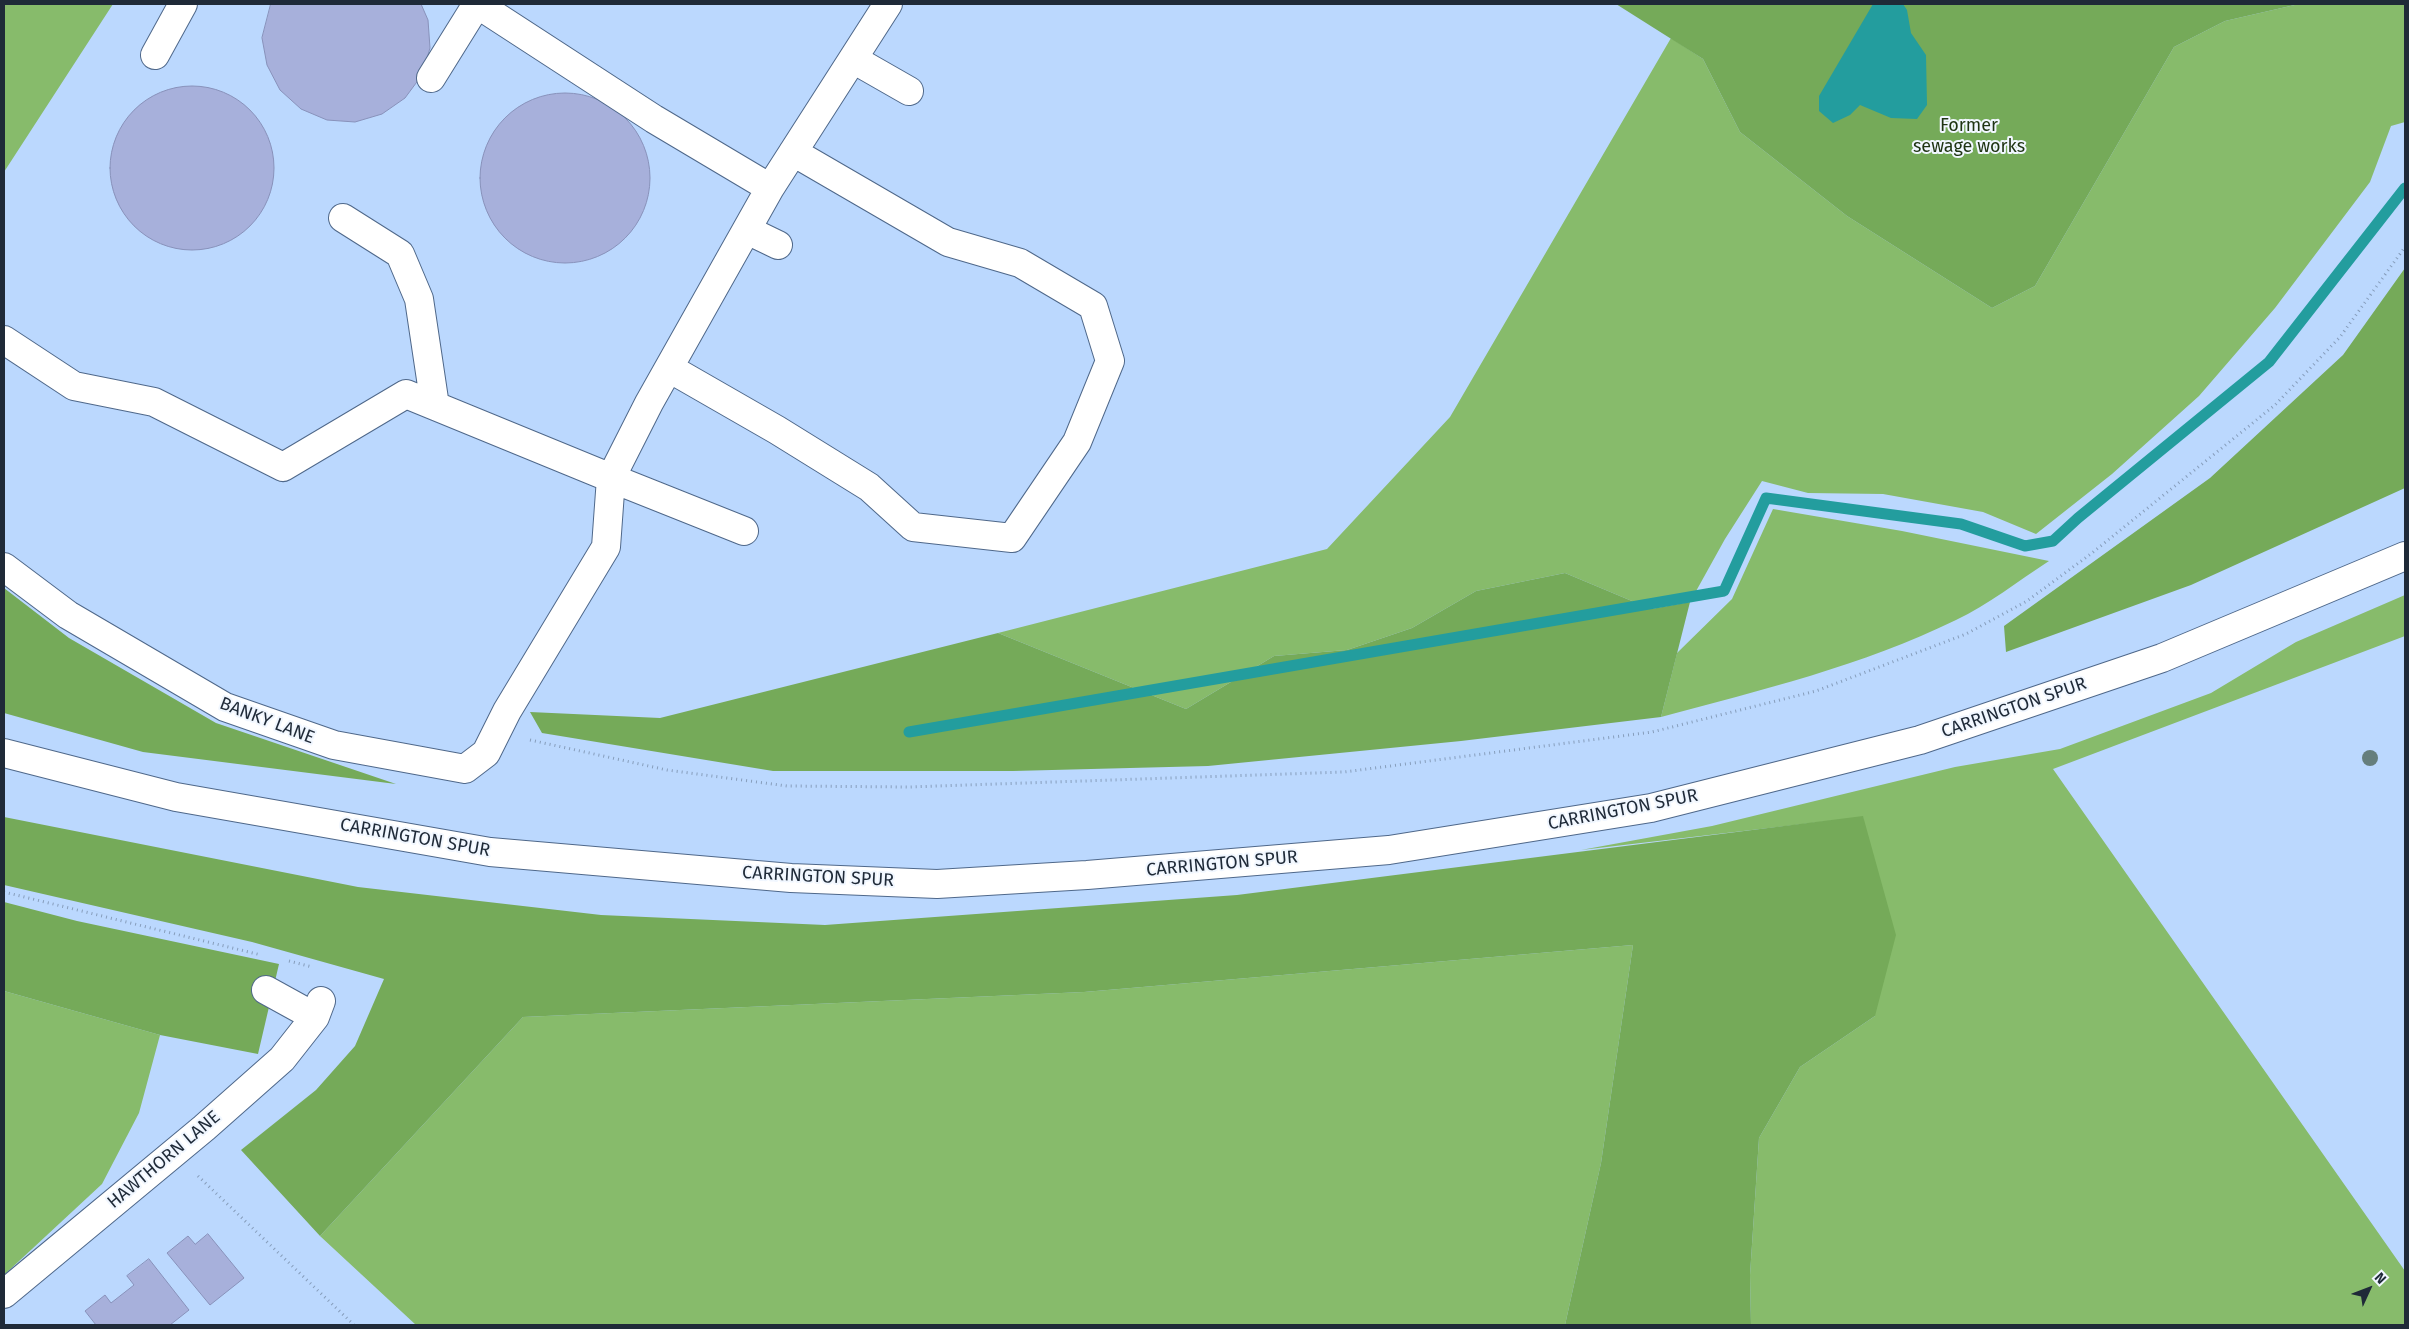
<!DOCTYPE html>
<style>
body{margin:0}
#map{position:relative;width:2409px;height:1329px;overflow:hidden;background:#bbd8fe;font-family:"Fira Sans",sans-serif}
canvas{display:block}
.frame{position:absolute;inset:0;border:5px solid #1f2a38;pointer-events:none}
.north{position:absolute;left:2344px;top:1264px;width:50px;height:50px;-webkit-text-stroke:4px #f1f7ff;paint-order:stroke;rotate:47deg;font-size:14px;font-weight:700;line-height:20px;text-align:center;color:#1f2a38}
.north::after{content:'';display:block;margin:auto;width:18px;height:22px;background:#1f2a38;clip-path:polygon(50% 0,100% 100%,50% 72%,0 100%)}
</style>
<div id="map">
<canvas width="2409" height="1329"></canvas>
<div class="frame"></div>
<div class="north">N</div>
</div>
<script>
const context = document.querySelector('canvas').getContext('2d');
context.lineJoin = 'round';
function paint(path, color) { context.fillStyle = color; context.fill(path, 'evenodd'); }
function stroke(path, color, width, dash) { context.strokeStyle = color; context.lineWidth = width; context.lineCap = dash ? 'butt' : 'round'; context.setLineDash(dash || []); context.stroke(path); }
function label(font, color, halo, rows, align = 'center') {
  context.font = font + ' "Fira Sans",sans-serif'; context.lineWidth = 4; context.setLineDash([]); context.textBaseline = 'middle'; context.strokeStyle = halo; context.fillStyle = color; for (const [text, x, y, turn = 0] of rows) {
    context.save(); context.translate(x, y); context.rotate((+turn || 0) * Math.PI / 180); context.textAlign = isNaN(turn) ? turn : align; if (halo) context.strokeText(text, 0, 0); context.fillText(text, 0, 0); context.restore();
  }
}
const green = new Path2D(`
 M 4,4 L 113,4 L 4,172 Z
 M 2299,4 L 2405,4 L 2405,122 L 2391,126 L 2370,182 L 2275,308 L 2199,396 L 2112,474 L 2036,534 L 1983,512 L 1883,494 L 1808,493 L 1762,481 L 1725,539 L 1690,602 L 1651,609 L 1565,573 L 1476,591 L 1412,628 L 1347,650 L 1274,656 L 1186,709 L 998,633 L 1327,549 L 1450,417 L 1671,38 L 1703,59 L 1740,132 L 1847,216 L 1992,308 L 2035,286 L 2174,47 L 2225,21 Z
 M 1773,509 L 1902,531 L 2049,561 C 2018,581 1988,605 1956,620 C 1862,666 1761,690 1661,717 L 1677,653 L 1732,599 Z
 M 2405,595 L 2405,636 L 2053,769 L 2405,1271 L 2405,1325 L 1751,1325 L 1750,1275 L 1759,1138 L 1800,1067 L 1875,1016 L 1863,817 L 1581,850 L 1712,826 L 1955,767 L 2060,749 L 2211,693 L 2296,642 Z
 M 1633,945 L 1601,1163 L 1565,1325 L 416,1325 L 320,1236 L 523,1017 L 1084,992 Z
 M 4,991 L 160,1035 L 139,1113 L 102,1184 L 4,1275 Z`);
const forest = new Path2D(`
 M 1616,4 L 2299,4 L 2225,21 L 2174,47 L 2035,286 L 1992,308 L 1847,216 L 1740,132 L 1703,59 Z
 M 2405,268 L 2405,488 L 2191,585 L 2006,652 L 2004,626 L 2210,478 L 2343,355 Z
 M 1565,573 L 1651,609 L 1690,602 L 1661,717 L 1461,741 L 1208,766 L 1013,771 L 773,771 L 542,733 L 530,712 L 660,718 L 998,633 L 1186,709 L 1274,656 L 1347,650 L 1412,628 L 1476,591 Z
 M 4,588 L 69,638 L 216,723 L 396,784 L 143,752 L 4,713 Z
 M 1863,816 L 1896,935 L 1875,1016 L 1800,1067 L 1759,1138 L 1750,1275 L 1751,1325 L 1565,1325 L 1601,1163 L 1633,945 L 1084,992 L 523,1017 L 320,1236 L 241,1150 L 316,1090 L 355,1046 L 384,979 L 252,942 L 4,885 L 4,817 L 358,887 L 601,915 L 825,925 L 1237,895 Z
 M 4,902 L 77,921 L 279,964 L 258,1054 L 160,1035 L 4,991 Z`);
const water = new Path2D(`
 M 1873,4 L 1903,4 L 1907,10 L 1911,33 L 1926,55 L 1927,105 L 1917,119 L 1891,118 L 1860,105 L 1850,115 L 1833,123 L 1819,111 L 1819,96 Z`);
const stream = new Path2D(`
 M 909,732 L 1724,591 L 1766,498 L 1961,524 L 2025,546 L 2053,541 L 2078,518 L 2269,362 L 2405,188`);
const building = new Path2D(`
 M 271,4 L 421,4 L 428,20 L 430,48 L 422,75 L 405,98 L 382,114 L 355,122 L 327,120 L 301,109 L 280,90 L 267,65 L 262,38 Z
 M110 168a82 82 0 1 1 164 0a82 82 0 1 1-164 0Z
 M480 178a85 85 0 1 1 170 0a85 85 0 1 1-170 0Z
 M 208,1234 L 244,1278 L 210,1305 L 167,1253 L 188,1236 L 195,1244 Z
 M 149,1259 L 189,1310 L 170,1325 L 96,1325 L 85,1311 L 105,1295 L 111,1303 L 134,1285 L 127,1276 Z`);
const path = new Path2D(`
 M 530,740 L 667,770 L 787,786 L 909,787 L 1344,772 L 1652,732 L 1816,691 L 1966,634 L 2027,601 L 2092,553 L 2275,405 L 2340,337 L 2405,247
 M 4,892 L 261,955
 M 289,961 L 312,967
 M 198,1176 L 354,1325`);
const minor = new Path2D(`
 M 477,4 L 654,119 L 770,188 L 649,403 L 611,478 L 744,531
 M 155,55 L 183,4
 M 853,59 L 909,91
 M 431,78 L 477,4
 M 770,188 L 888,4
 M 343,218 L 400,254 L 419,299 L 435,406
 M 747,230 L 778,245
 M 4,340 L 74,386 L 154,402 L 283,467 L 406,394 L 611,478 L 606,547 L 507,711 L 486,753 L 465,769 L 334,745 L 225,707 L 68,615 L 4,567
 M 669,368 L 777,430 L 869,487 L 913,527 L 1012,538 L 1077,442 L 1110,361 L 1093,306 L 1020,263 L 948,242 L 793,152
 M 266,990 L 315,1017
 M 4,1294 L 204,1128 L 282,1059 L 315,1017 L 321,1001`);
const major = new Path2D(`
 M 4,753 L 176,797 L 490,852 L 791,878 L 937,884 L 1087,875 L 1389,850 L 1651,808 L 1920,740 L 2162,658 L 2405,556`);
const trees = [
 [2370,758]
];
const parkNames = [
 ["Former",1969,126],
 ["sewage works",1969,147]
];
const streetNames = [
 ["CARRINGTON SPUR",2014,708,-19],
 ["BANKY LANE",267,721,21],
 ["CARRINGTON SPUR",1623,810,-11],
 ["CARRINGTON SPUR",415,838,10],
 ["CARRINGTON SPUR",1222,864,-5],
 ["CARRINGTON SPUR",818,877,3],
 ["HAWTHORN LANE",164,1160,-40]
];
paint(green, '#87bb6b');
paint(forest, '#75aa59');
paint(water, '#239d9e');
stroke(stream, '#239d9e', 11);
paint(building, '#a7b0db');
stroke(building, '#8891ba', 1);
stroke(minor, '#4f688a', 30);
stroke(major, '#4f688a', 30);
stroke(path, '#869dbb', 3, [1, 4]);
stroke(minor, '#fff', 28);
stroke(major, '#fff', 28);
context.fillStyle = '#657e7c';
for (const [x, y] of trees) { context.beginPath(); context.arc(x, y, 8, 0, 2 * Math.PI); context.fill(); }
label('18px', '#1e3412', '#f1f7ff', parkNames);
label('18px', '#1f2a38', '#f1f7ff', streetNames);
</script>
